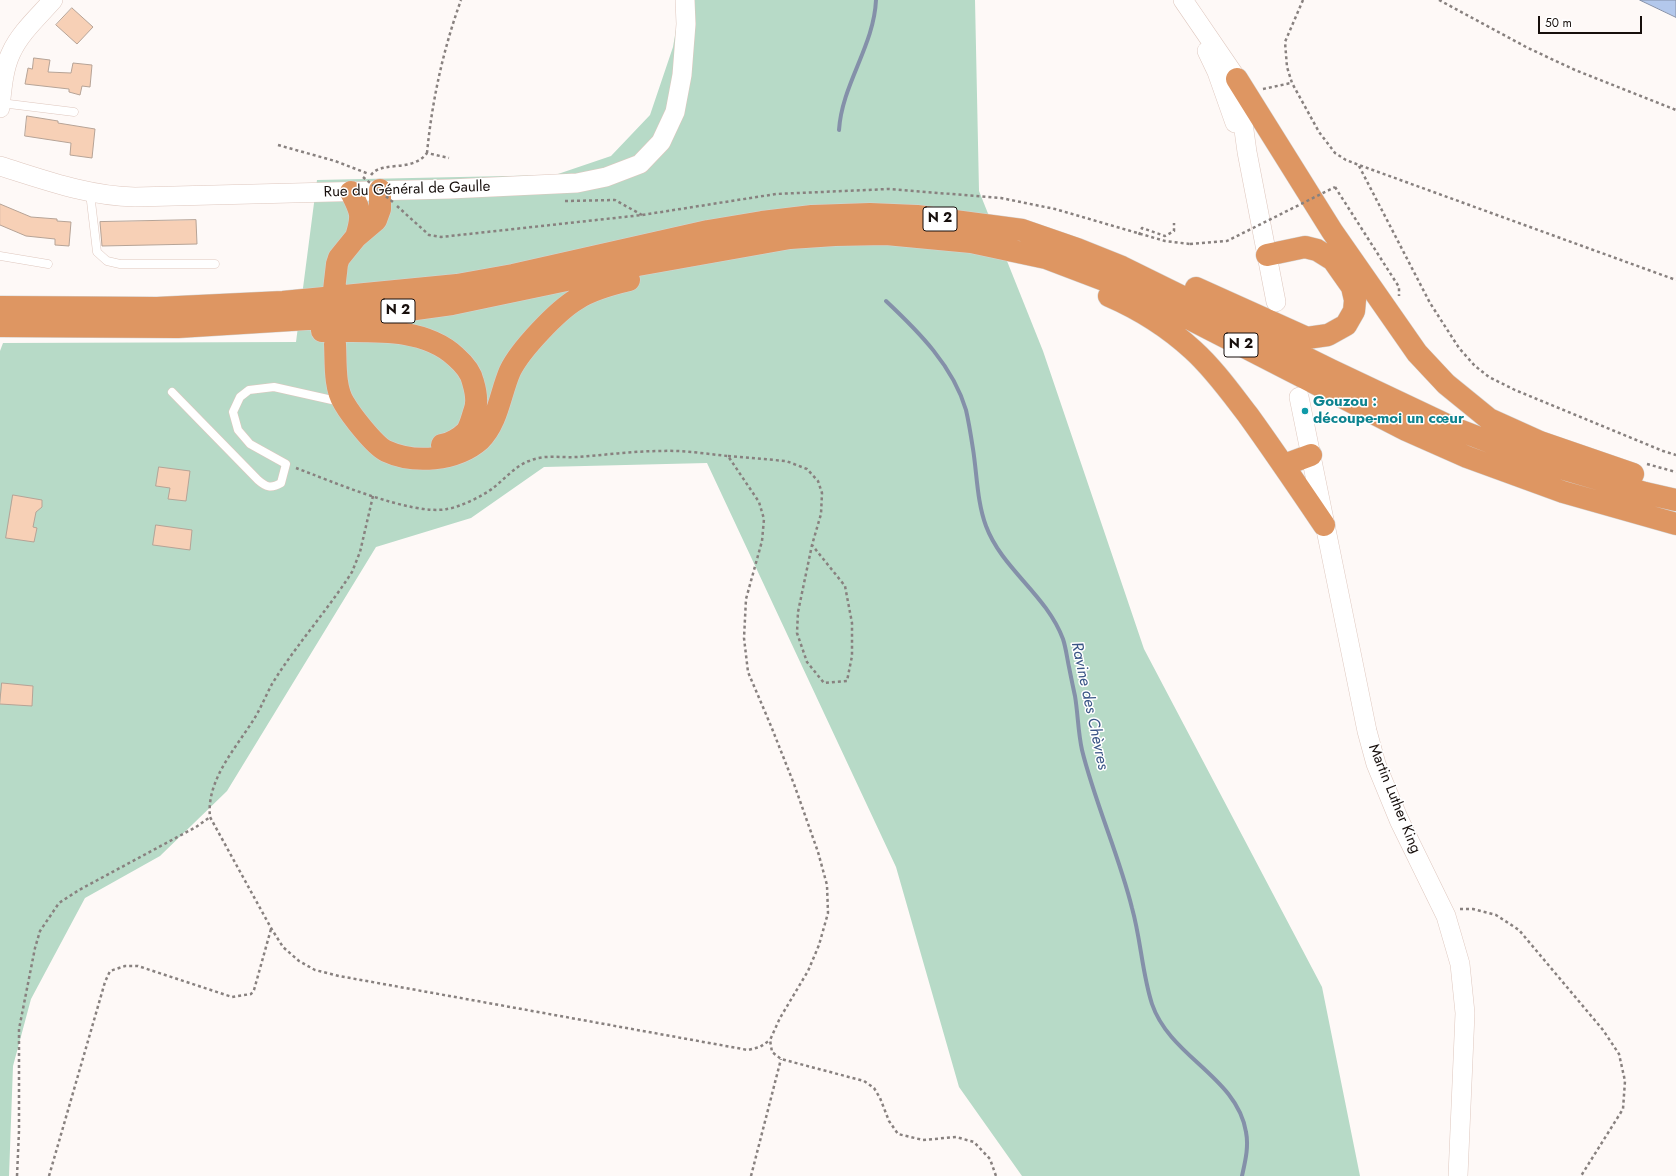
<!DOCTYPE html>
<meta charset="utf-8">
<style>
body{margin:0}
#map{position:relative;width:1676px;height:1176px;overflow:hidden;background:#fef9f7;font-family:Jost,sans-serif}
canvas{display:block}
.scale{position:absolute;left:1538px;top:16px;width:104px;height:18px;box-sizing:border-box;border:2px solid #170f0c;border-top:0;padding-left:5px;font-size:12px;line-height:14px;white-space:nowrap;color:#170f0c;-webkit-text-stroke:3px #fff;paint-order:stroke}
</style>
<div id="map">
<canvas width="1676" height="1176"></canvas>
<div class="scale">50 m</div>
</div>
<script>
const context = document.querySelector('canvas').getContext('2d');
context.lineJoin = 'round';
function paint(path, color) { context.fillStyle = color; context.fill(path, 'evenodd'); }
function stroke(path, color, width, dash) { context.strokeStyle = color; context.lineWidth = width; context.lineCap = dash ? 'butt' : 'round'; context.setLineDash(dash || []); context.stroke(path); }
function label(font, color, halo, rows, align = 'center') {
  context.font = font + ' Jost,sans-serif'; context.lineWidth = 3; context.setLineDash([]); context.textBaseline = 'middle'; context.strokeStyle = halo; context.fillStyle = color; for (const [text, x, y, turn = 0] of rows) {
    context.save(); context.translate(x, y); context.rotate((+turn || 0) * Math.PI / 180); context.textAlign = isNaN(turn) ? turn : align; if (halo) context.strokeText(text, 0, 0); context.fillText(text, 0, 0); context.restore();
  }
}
const green = new Path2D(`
 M 681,0 L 975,0 L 979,191 L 1043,351 L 1144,649 L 1322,987 L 1360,1176 L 1022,1176 L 959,1087 L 896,867 L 707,463 L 544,467 L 471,518 L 376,547 L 227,791 L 160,856 L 85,898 L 31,999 L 13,1066 L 9,1176 L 0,1176 L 0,351 L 3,343 L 296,342 L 317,180 L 555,175 L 611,156 L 650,115 L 673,47 Z`);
const water = new Path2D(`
 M 1640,0 L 1676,0 L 1676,17 Z`);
const stream = new Path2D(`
 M 839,130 C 842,84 874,46 876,0
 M 886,301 C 919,332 953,366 966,410 C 969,423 971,436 973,449 C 977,474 977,502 986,526 C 1002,569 1046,594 1063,639 C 1066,648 1067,658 1069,667 C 1071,677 1073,687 1075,696 C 1078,714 1078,732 1082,750 C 1095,803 1119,855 1132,908 C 1141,940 1142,973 1152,1004 C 1170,1057 1237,1077 1246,1132 C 1249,1147 1245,1162 1242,1176`);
const building = new Path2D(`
 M 72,8 L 93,27 L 77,44 L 56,25 Z
 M 34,58 L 50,60 L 48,72 L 71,73 L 73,63 L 92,65 L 90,87 L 82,86 L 80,95 L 69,92 L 69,89 L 25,84 L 28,68 L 32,69 Z
 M 27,116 L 58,121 L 58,123 L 95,129 L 92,158 L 70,155 L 71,143 L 25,136 Z
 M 0,204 L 31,217 L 57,219 L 57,221 L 71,222 L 69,246 L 55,245 L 55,239 L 26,236 L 0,225 Z
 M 196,220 L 197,244 L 102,246 L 100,222 Z
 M 159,467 L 190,471 L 186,501 L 168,499 L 170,488 L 156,486 Z
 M 13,495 L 42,500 L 42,507 L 36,512 L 33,527 L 37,528 L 34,542 L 6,538 Z
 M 156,525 L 192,530 L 190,550 L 153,545 Z
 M 2,683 L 33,686 L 32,706 L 0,704 Z`);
const path = new Path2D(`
 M 1303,0 L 1285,42 L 1287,67 L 1292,83 L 1319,132 L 1335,153 L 1346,160 L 1359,165 L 1676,280
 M 1439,0 L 1528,48 L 1575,70 L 1676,110
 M 1263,89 L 1291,83
 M 278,145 L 335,161 L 369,174
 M 427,153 C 432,101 443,50 461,0
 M 1359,166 L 1430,303 L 1459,348 L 1475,366 L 1489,377 L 1515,390 L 1663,451 L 1676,455
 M 371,175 C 382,160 412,173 427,153 L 449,158
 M 1335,187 L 1399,287 L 1399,296
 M 565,201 L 615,200 L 642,215
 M 397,206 L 429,235 L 441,237 L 642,215 L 776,194 L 889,189 L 1001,198 L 1055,209 L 1165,241 L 1190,244
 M 1139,235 L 1142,228 L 1165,236 L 1174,231 L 1174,223
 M 728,456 L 786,461 L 807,469 L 818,481 L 822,493 L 821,514 L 812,545 L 798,612 L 797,633 L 807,662 L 824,683 L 847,681 L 852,656 L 852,623 L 845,586 L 812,545
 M 1647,464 L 1676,472
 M 296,468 C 331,481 412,516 447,509 C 460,507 483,496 493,488 C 505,479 515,466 529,461 C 545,454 561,458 577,457 C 605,455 634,451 662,451 C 684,450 707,454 728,456 L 759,502 L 764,519 L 762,541 L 746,599 L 744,638 L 748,672 L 771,726 L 794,784 L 818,852 L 827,885 L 828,913 L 819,945 L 808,971 L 780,1018 L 770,1040 L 772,1052 L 781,1059 L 864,1081 L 874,1088 L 880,1098 L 889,1121 L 898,1134 L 923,1140 L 956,1137 L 974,1142 L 990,1159 L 996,1176
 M 373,496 L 360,552 L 352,572 C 327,611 296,645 272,684 C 266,695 261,708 254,719 C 236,748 206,780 210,817 L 271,928 L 283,947 L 299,961 L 315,970 L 339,976 L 748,1050 L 760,1047 L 770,1040
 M 1460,909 L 1473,909 L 1496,915 L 1519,930 L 1603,1030 L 1619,1054 L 1625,1081 L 1623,1109 L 1581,1176
 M 17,1176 L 19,1131 L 19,1029 L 35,948 L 40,931 L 59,903 L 79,890 L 196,827 L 210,817
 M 49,1176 L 105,982 L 110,971 L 125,966 L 138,966 L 232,997 L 251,994 L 254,990 L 271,929
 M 751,1176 L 781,1059`);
const service = new Path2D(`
 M 1,103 L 74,112
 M 90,193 L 97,252 L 107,261 L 120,264 L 215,264
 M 0,256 L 48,264
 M 172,392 L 258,480 C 266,487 271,489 281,483 L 286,464 L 250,444 L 238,430 L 233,412 L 240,397 L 249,390 L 274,387 L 341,402`);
const tertiary = new Path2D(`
 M 1183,0 L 1237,79 L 1247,152 L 1276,302
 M 1207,51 L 1217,72 L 1235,123
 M 0,108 C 2,90 3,70 11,53 C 20,33 38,17 53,0
 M 0,166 C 45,180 88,196 135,197 L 450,189 L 577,183 L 606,177 L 640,164 L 661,142 L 675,112 L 682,75 L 686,24 L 685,0
 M 1299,397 L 1367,731 L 1376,764 L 1399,820 L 1446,916 L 1460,964 L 1465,1013 L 1458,1176`);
const trunk = new Path2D(`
 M 1237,79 L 1332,231 L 1417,353 L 1446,384 L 1489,419 L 1540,442 L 1633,474
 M 351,192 C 361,212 363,215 356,237
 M 1196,288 L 1307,338 L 1328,335 L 1346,325 L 1354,311 L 1355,300 L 1352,287 L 1333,260 L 1317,250 L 1305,247 L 1267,255
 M 334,290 L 337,264 L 339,258 L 356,237 L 376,220 L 380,209 L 380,190
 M 1109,296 C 1139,309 1169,328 1193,350 C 1214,369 1231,393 1248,415 C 1274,451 1299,488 1324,525
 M 0,307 L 157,308 L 283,302 L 457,285 L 513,275 L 708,231 L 762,222 L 812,216 L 870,214 L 917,216 L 1022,230 L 1077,249 L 1122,267 L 1331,370 L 1451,427 L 1547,464 L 1645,493 L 1676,500
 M 0,326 L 178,327 L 372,315 L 452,304 L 638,265 L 790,238 L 835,235 L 886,234 L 971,242 L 1046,258 L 1125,288 L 1186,317 L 1406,430 L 1467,457 L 1563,492 L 1676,524
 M 322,331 C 366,332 422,325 456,357 C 464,364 471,372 473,382 C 476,392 478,403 474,412 C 472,418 470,427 466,432 C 460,438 450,444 442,445
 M 335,344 C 336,362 334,387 344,403 C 351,415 374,445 386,451 C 414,464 456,461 480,440 C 498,422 500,394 510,371 C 520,350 557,311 577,299 C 592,289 612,284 629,280
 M 1284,465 L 1311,455`);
const pathBridge = new Path2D(`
 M 363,177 L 394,203
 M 1190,244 L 1227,241 L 1335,187`);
const markers = [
 [1305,411,4,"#0f9aa8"]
];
const shields = [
 [940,219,34],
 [398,311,34],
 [1241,345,34]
];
const shieldNames = [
 ["N 2",940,219],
 ["N 2",398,311],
 ["N 2",1241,345]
];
const streetNames = [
 ["Rue du Général de Gaulle",407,190,-2],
 ["Martin Luther King",1394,799,68]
];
const cultureNames = [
 ["Gouzou :",1313,402],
 ["découpe-moi un cœur",1313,419]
];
const waterNames = [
 ["Ravine des Chèvres",1089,706,78]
];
paint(green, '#b7dac7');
paint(water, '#b3c8ec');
stroke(water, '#8490a9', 1);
stroke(stream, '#8490a9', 4);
paint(building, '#f7d0b6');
stroke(building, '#b6a396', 1);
stroke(service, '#dec7be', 9);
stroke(tertiary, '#dec7be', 20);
stroke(trunk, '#d5d4d3', 23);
stroke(path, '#88817f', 2.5, [3, 3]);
stroke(service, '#fff', 8);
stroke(tertiary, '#fff', 19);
stroke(trunk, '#de9662', 22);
stroke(pathBridge, '#88817f', 2.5, [3, 3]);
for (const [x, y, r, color] of markers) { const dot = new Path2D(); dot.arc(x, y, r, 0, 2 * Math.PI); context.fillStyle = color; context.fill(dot); stroke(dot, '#fff', 1.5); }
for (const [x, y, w] of shields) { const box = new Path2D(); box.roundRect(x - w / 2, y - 12, w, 24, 3); context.fillStyle = '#fff'; context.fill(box); stroke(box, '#170f0c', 1); }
label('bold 14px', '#170f0c', null, shieldNames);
label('15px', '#170f0c', '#fff', streetNames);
label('bold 15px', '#0d838f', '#fff', cultureNames, 'left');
label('italic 16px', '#3a5586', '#fff', waterNames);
</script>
